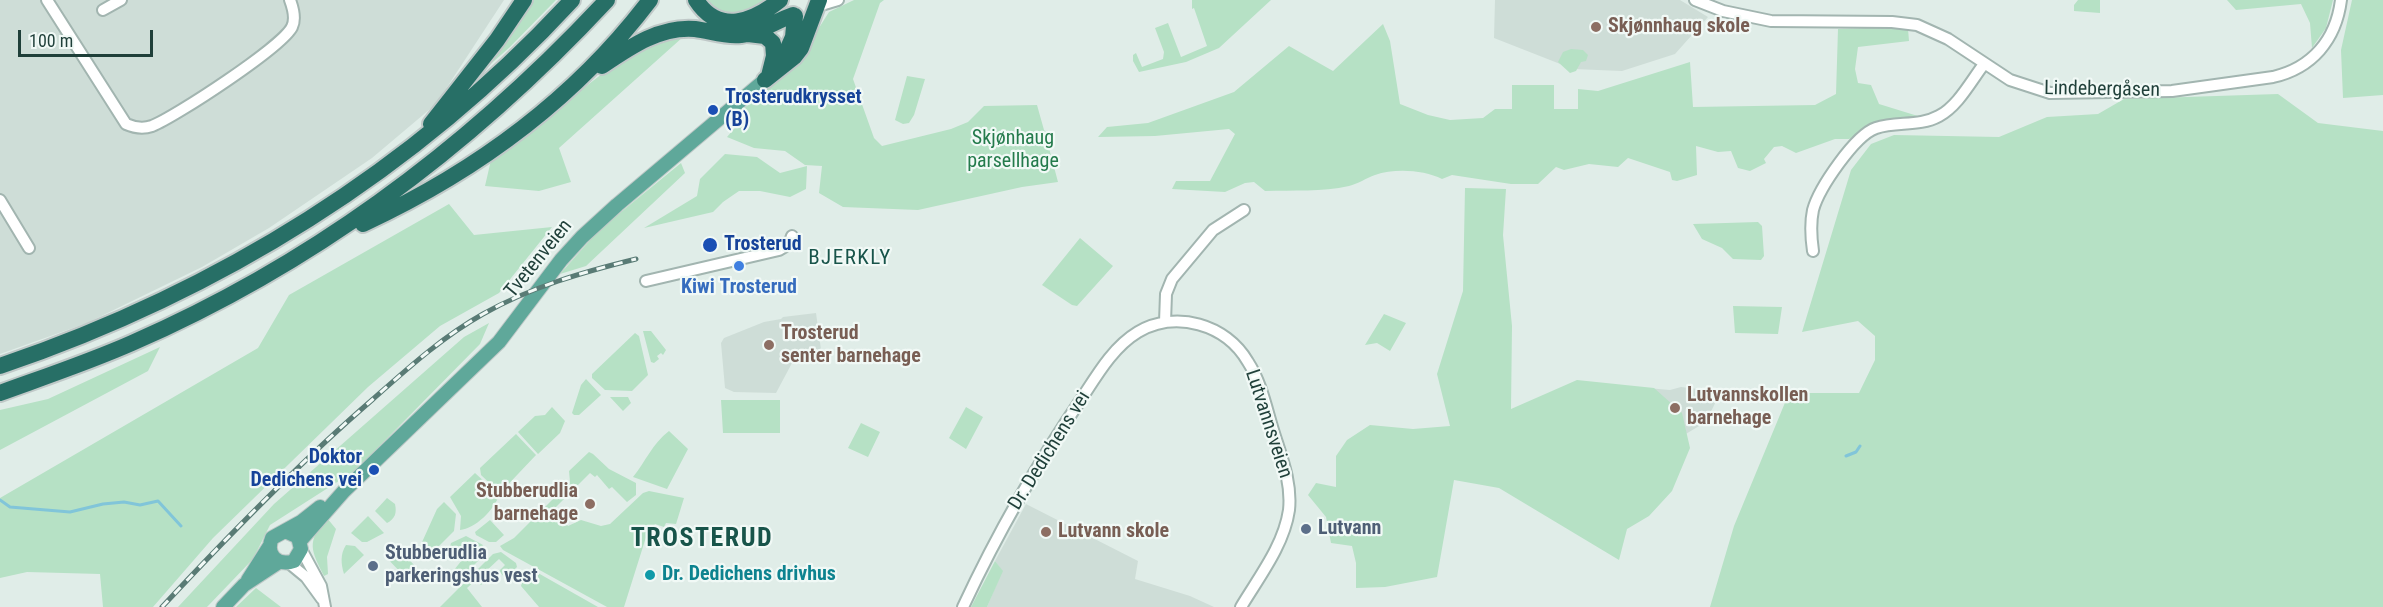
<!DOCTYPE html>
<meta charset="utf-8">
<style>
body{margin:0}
#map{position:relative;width:2383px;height:607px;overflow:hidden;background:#e0ede8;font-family:"Roboto Condensed",sans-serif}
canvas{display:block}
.scale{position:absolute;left:18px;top:30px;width:135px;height:27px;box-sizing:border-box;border:3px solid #1f3f39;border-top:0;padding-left:8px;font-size:18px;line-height:21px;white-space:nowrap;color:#1f3f39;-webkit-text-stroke:4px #f1f9f6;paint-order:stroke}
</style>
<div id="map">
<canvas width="2383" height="607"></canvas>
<div class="scale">100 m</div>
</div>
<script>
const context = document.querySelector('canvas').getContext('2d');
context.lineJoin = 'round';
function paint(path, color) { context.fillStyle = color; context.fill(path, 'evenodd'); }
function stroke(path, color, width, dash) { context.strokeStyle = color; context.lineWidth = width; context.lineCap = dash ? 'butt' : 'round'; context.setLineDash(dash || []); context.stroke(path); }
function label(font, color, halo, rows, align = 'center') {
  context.font = font + ' "Roboto Condensed",sans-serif'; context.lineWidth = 4.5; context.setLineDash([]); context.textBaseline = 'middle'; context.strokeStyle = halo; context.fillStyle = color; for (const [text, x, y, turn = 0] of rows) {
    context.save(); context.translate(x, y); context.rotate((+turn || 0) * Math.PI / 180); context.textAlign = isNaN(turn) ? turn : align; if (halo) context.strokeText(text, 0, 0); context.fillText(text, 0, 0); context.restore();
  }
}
const built = new Path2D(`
 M 0,0 L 504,0 L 436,104 L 372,158 L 269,228 L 202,267 L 87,323 L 0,354 Z
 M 1495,0 L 1680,0 L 1708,17 L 1675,54 L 1622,71 L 1573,69 L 1494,38 Z
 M 816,313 L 822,357 L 792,363 L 776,393 L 734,392 L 725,388 L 721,343 L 724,338 L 764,322 L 781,319 L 783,317 Z
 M 1624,386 L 1670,390 L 1681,387 L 1707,390 L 1718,397 L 1706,422 L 1684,435 Z
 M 1026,504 L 1138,561 L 1135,579 L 1190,596 L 1214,607 L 987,607 L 1002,571 L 995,561 Z`);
const green = new Path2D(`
 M 527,0 L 556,0 L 510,47 L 468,84 Z
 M 705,0 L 767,0 C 763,4 757,10 752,12 C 735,19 715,16 705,0 Z
 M 854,0 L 884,0 L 880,3 L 853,79 L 874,138 L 882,146 L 951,129 L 968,122 L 984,106 L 1037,105 L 1044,130 L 1050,136 L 1049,148 L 1058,182 L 1022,187 L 918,210 L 843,207 L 819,193 L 822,166 L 805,165 L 785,151 L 754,148 L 727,137 L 739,123 L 736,116 L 803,53 L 829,12 Z
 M 1192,0 L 1271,0 L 1219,48 L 1186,62 L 1139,72 L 1133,61 L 1133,55 L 1136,53 L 1142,67 L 1163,59 L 1164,52 L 1155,28 L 1168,23 L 1181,57 L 1207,46 L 1194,8 L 1192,9 Z
 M 2078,0 L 2100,0 L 2100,13 L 2074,11 L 2074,5 Z
 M 2227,0 L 2333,0 L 2326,28 L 2312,48 L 2310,23 L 2301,4 L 2236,10 Z
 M 2352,0 L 2383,0 L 2383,95 L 2343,98 L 2341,50 Z
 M 1383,24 L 1390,41 L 1400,104 L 1428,115 L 1450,120 L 1483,118 L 1495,109 L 1512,109 L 1512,85 L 1554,85 L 1554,109 L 1578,109 L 1578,89 L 1598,91 L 1690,62 L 1693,107 L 1815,105 L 1836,94 L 1838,29 L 1893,27 L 1908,29 L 1909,41 L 1858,47 L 1855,69 L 1858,83 L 1871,85 L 1879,104 L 1921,117 L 1878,122 L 1849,139 L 1835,139 L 1796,153 L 1782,146 L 1774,147 L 1764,159 L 1766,163 L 1750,171 L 1738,168 L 1731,151 L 1718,152 L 1696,146 L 1697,175 L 1677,181 L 1672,180 L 1670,172 L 1628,158 L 1618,167 L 1589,164 L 1564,170 L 1556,167 L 1538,184 L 1511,184 L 1452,175 L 1442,179 C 1424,170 1395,168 1375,175 C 1366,178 1358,184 1349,186 C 1322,192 1293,190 1265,191 L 1254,182 L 1245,183 L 1225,192 L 1172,189 L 1176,181 L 1210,181 L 1235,134 L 1229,129 L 1155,136 L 1098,137 L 1107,127 L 1148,123 L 1234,92 L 1289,46 L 1333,71 Z
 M 677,36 L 683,37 L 559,148 L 571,182 L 539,191 L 485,186 L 491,160 L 625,56 Z
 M 1571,49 L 1583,50 L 1588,55 L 1586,61 L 1581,62 L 1576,71 L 1570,73 L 1558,62 L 1563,52 Z
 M 907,76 L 925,79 L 914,115 L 909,123 L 903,124 L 895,120 Z
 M 2278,94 L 2318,123 L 2383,131 L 2383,607 L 1710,607 L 1734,526 L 1789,393 L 1859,393 L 1875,360 L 1875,336 L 1858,321 L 1802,332 L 1851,170 L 1871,144 L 1894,135 L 1999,137 L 2047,117 L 2098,114 L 2124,99 Z
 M 725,154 L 757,157 L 780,173 L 807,166 L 806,189 L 790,197 L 760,191 L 739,191 L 723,202 L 713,212 L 644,228 L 697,196 L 700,179 Z
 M 681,163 L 685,173 L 586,266 L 560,274 L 599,230 Z
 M 1465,188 L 1506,189 L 1503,235 L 1512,326 L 1511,409 L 1577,380 L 1654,388 L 1682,413 L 1690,448 L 1672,491 L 1649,516 L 1627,529 L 1619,560 L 1499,488 L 1454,480 L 1437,577 L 1385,587 L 1356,588 L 1356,563 L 1352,546 L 1331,543 L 1326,517 L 1308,495 L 1316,483 L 1336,487 L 1336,456 L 1347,440 L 1370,425 L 1413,429 L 1450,426 L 1437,374 L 1463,291 Z
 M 449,204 L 474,235 L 552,227 L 499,293 L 440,326 L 368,387 L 213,538 L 153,607 L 103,607 L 100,574 L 27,572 L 0,578 L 0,498 L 258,348 L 289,295 Z
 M 1758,222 L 1762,226 L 1764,256 L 1761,260 L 1733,259 L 1722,248 L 1702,239 L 1693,224 Z
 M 1080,238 L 1113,266 L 1077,306 L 1072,305 L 1042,285 Z
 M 1733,306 L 1782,307 L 1778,334 L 1735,333 Z
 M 1384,314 L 1406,323 L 1390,351 L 1377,343 L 1365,345 Z
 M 489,323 L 480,344 L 356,470 L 270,525 L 253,559 L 207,607 L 178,607 L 274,504 L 464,337 Z
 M 643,331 L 651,331 L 666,350 L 663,355 L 661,353 L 657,356 L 659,359 L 654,363 L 651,362 Z
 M 635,333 L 639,336 L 648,375 L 632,391 L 605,390 L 592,378 L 592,374 Z
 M 160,347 L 148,371 L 0,450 L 0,410 L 48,399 Z
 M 586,379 L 601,395 L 579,415 L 574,415 L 572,413 L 581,385 Z
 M 610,397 L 628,397 L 631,403 L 623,411 Z
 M 721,400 L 780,400 L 780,433 L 723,433 Z
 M 552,407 L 565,421 L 560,433 L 538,454 L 518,432 L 535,416 L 545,415 Z
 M 966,407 L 983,417 L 966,449 L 949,438 Z
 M 861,423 L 880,432 L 868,457 L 848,448 Z
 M 669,431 L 688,449 L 667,489 L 633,477 C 646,461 652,444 669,431 Z
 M 516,434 L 536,455 L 500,493 L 481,475 L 480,468 Z
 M 589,452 L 593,454 L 609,469 L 636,483 L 636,495 L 627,502 L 612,487 L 609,489 L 597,475 L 595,477 L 590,473 L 554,509 L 568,526 L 581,520 L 601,526 L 610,524 L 643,493 L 649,491 L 684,498 L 676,524 L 666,523 L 664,527 L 655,524 L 647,534 L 624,607 L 607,607 L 503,550 L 500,546 L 514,538 L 570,482 L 569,471 Z
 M 475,473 L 499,495 C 495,509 475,529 460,530 L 461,516 L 450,497 Z
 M 387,498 L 395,504 C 397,513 395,519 387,523 L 375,511 Z
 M 444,502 L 456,514 L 454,531 L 429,556 L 419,555 L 418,551 L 437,509 Z
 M 368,516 L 384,533 L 367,542 L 362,542 L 351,533 Z
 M 327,518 L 336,529 L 327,557 L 328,574 L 324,576 C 311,550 306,542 327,518 Z
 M 490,520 L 504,535 L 496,542 L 489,542 L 476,535 L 475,532 Z
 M 466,536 L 483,545 L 484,555 L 461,578 L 454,570 L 462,560 L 450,547 L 451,543 Z
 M 346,545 L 355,546 L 364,555 L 344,574 C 341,564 340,554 346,545 Z
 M 392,548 L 402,552 L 414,565 L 404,576 L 384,555 Z
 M 501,552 L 516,563 L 517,567 L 505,578 L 499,571 L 505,565 L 499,559 L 484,573 L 488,578 L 481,585 L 476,580 L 467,588 L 482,607 L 440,607 L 493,554 Z
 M 995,561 L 1003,571 L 987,607 L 971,607 Z
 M 530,572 L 538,573 L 598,607 L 539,607 L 521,586 L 524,576 Z
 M 256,588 L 281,607 L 236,607 Z`);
const stream = new Path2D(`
 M 1846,456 L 1856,452 L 1860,446
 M 0,500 L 10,507 L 70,512 L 103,504 L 124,502 L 140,505 L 158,501 L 181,526`);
const minor = new Path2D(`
 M 47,0 L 126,124 C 135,128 143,129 152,126 C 175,117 282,47 292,27 C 296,19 293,8 290,0
 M 1695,0 L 1723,11 L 1771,21 L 1892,22 L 1917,25 L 1948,39 L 2010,80 L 2050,93 L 2172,91 L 2273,77 C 2312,68 2336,40 2341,0
 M 818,6 L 838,0
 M 103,10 L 121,0
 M 0,200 L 29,248
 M 1813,251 C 1811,237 1810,224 1813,210 C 1819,188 1855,135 1876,128 C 1897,121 1919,127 1939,116 C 1958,106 1971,81 1984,64
 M 646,281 L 779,250 L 789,244 L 792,236
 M 1165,322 L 1166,294 L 1172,279 L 1213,230 L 1244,210
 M 301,549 L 321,586 L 325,607
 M 289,563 L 306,577 L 322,599
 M 963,607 C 997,534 1037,464 1082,398 C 1097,375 1113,347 1138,332 C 1176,310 1226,324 1248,362 C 1261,382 1266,407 1273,430 C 1281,456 1292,482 1289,510 C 1284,545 1259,577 1241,607`);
const major = new Path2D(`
 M 285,531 L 298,537 L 301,549 L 294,561 C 277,567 265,554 272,538 L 301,522 L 320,507
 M 300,541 L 344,491 L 499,342 L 561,260 L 582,237 L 617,205 L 765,80
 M 248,580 L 269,547
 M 223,607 L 244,585 L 279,562`);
const highway = new Path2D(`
 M 696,0 C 719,36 754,21 780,0
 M 748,34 L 765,36 L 773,43 L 774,56 L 769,76
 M 784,57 L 793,37 L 795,16
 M 602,66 C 630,47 660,26 695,29 C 711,31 725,37 741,35 C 758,33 776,21 793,15
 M 765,80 L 794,57 L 801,48 L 819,0
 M 431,124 L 497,40 L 524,0
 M 363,224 C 475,172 575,99 650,0
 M 0,366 C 218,292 415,170 572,0
 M 0,393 C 44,377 89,362 132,343 C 313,264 472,145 607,0`);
const rail = new Path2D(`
 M 162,607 C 229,535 298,464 372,400 C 407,369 442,337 483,314 C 531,287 583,272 636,259`);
const markers = [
 [1596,27,6,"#8d6e63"],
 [713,110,6,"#1a4fb4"],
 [710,245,8,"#1a4fb4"],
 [739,266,6,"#3f7fe0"],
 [769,345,6,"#8d6e63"],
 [1675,408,6,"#8d6e63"],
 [374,470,6,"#1a4fb4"],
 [590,504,6,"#8d6e63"],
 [1306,529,6,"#5c6f8a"],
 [1046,532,6,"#8d6e63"],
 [373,566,6,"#5c6f8a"],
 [650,575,6,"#0f9aa8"]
];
const educationNames = [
 ["Skjønnhaug skole",1608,27],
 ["Trosterud",781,334],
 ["senter barnehage",781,357],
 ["Lutvannskollen",1687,396],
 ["barnehage",1687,419],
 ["Stubberudlia",578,492,"right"],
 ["barnehage",578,515,"right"],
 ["Lutvann skole",1058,532]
];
const streetNames = [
 ["Lindebergåsen",2102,90,1],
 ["Tvetenveien",539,259,-51],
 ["Lutvannsveien",1268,424,72],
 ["Dr. Dedichens vei",1050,451,-58]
];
const transitNames = [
 ["Trosterudkrysset",725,98],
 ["(B)",725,121],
 ["Trosterud",724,245],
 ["Doktor",362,458,"right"],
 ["Dedichens vei",362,481,"right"]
];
const parkNames = [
 ["Skjønhaug",1013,139],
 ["parsellhage",1013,162]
];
const shopNames = [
 ["Kiwi Trosterud",739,288]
];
const serviceNames = [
 ["Lutvann",1318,529],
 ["Stubberudlia",385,554],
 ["parkeringshus vest",385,577]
];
const cultureNames = [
 ["Dr. Dedichens drivhus",662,575]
];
const neighbourhoodNames = [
 ["BJERKLY",850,259]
];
const districtNames = [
 ["TROSTERUD",702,539]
];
paint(built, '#ceddd7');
paint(green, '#b6e1c5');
stroke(stream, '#81c5d9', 3);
stroke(minor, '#a2b5b0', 14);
stroke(major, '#c0c9c8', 16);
stroke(highway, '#c0c9c8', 20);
stroke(minor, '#fff', 10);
stroke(major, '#5fa89a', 14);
stroke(highway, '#276f66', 16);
stroke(rail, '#597b75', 5);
stroke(rail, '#f1f9f6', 3, [9]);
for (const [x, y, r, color] of markers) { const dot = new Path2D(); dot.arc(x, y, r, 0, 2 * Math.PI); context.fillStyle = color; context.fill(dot); stroke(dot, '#f1f9f6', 2); }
label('bold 20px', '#785e54', '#f1f9f6', educationNames, 'left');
label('20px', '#1f3f39', '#f1f9f6', streetNames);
label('bold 20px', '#164399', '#f1f9f6', transitNames, 'left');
label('20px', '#247b4c', '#f1f9f6', parkNames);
label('bold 20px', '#366cbe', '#f1f9f6', shopNames);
label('bold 20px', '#4e5e75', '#f1f9f6', serviceNames, 'left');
label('bold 20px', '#0d838f', '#f1f9f6', cultureNames, 'left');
context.letterSpacing = '1.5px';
label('21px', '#18544a', '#f1f9f6', neighbourhoodNames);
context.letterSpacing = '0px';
context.letterSpacing = '1.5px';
label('bold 26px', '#18544a', '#f1f9f6', districtNames);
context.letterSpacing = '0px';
</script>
